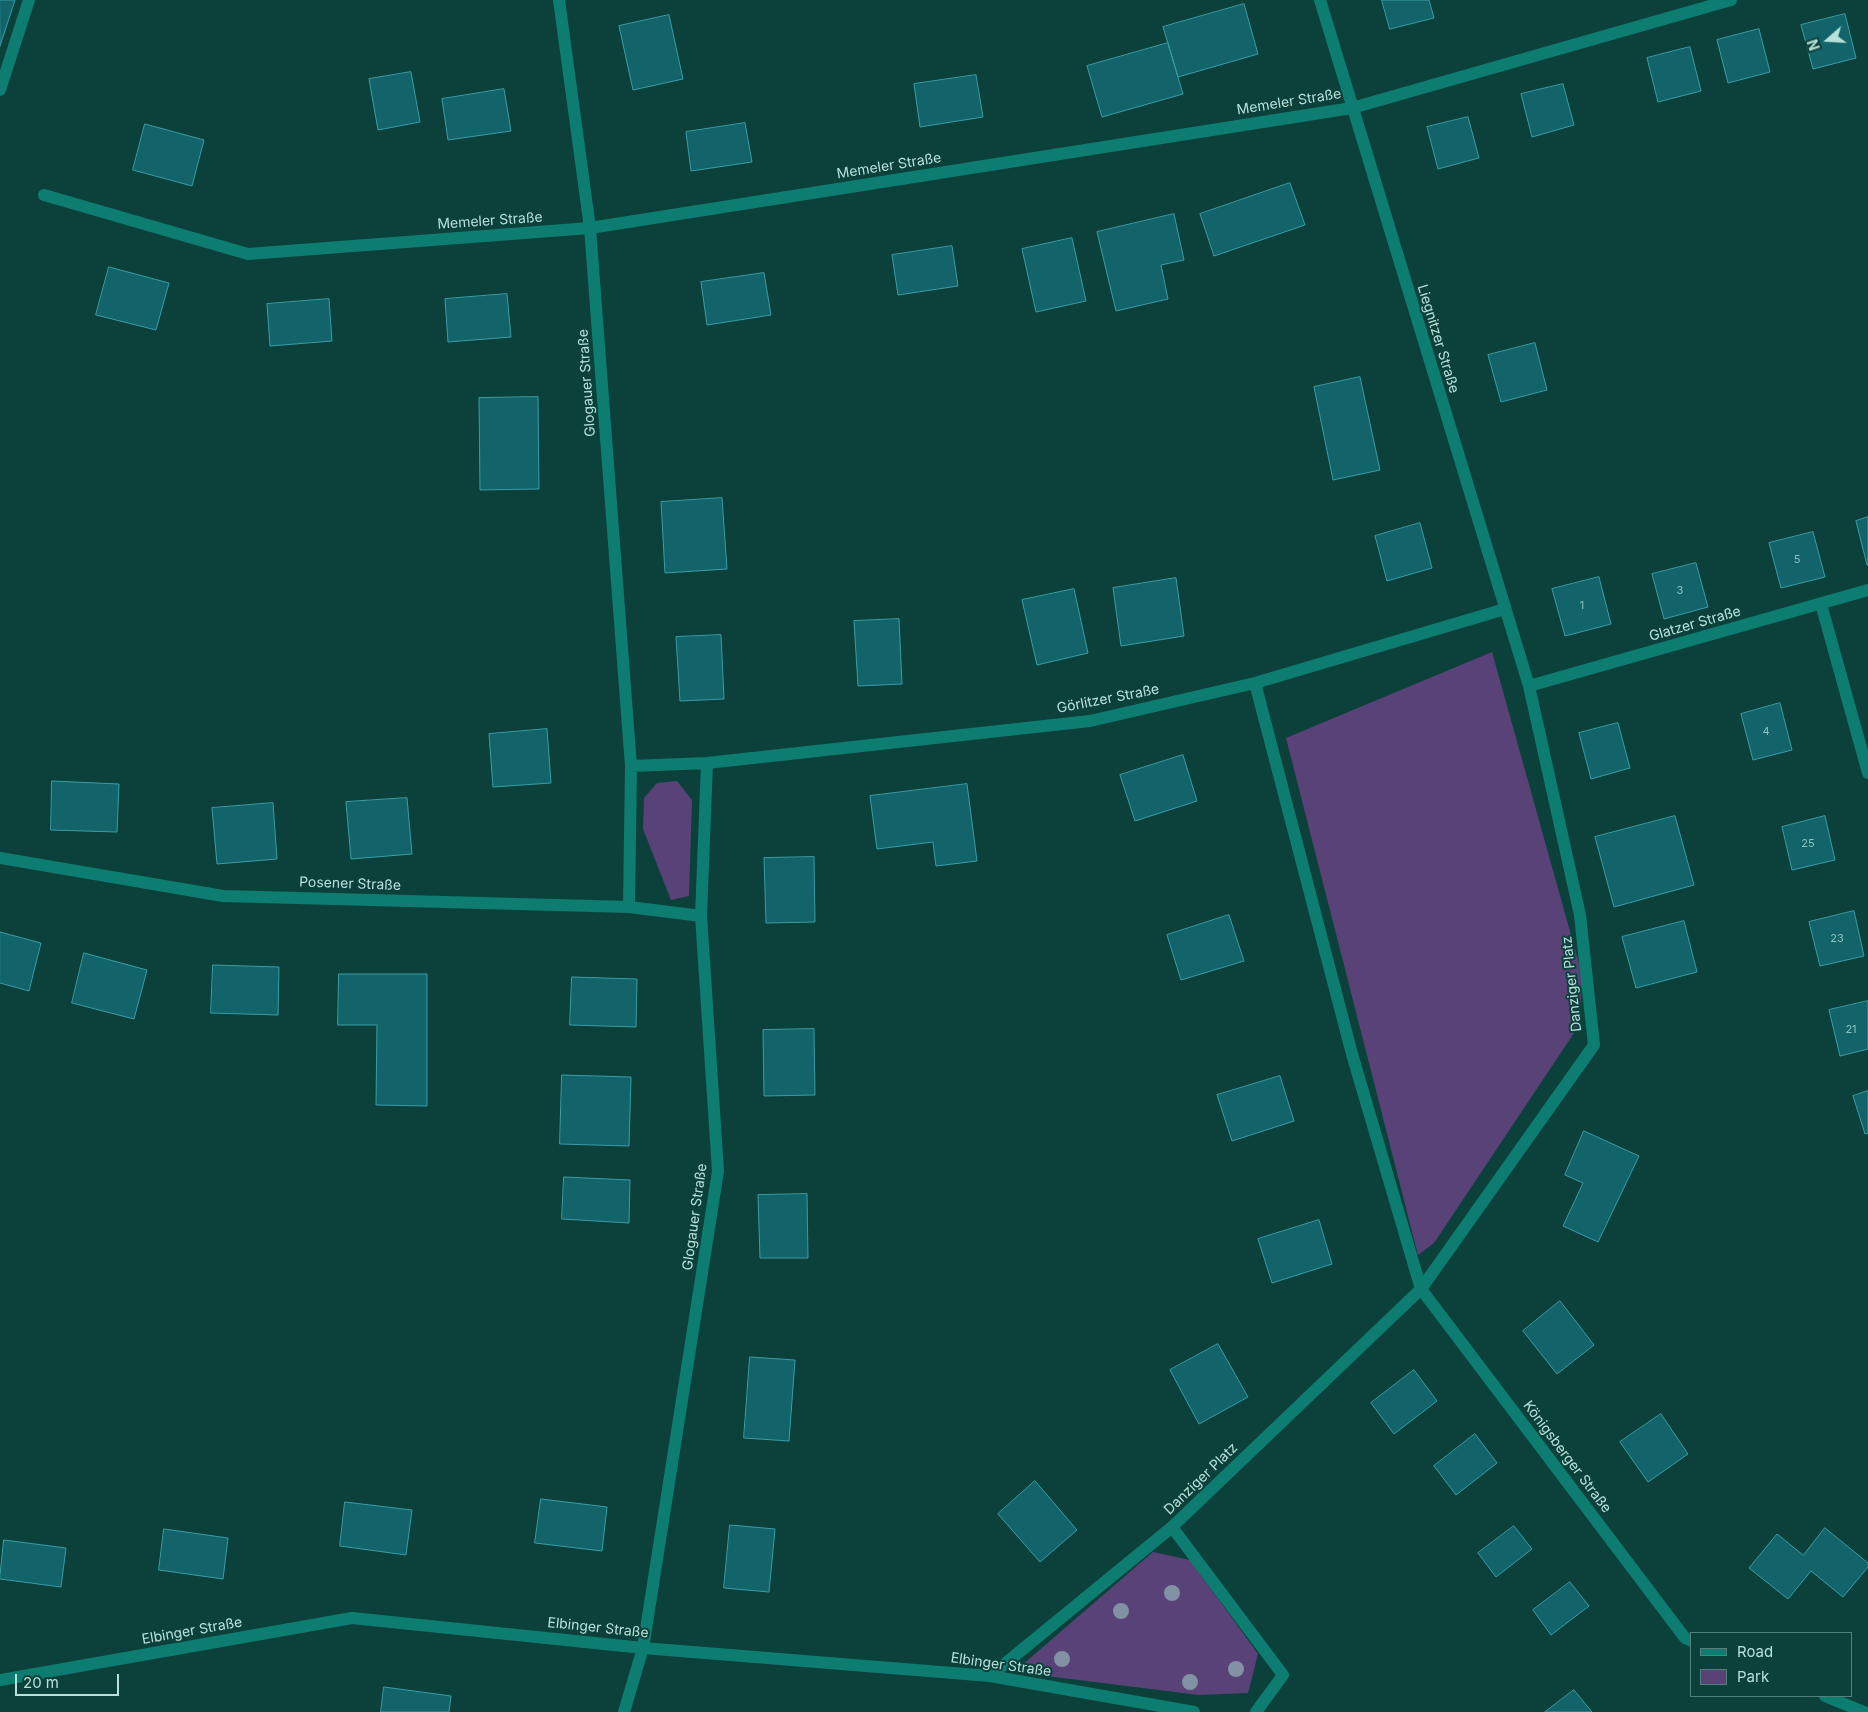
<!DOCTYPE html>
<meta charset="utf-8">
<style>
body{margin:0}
#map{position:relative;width:1868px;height:1712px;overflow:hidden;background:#0c413b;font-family:Inter,sans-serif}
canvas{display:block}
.legend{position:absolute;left:1690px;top:1632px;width:162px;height:65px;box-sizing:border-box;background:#0c413b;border:1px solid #50817a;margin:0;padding:6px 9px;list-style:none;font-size:15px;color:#b6e0d9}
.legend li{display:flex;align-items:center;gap:10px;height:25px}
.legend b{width:25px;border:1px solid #50817a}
.north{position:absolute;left:1803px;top:15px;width:50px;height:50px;-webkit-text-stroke:4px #0c413b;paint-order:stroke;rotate:251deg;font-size:14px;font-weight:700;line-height:20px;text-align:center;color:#b6e0d9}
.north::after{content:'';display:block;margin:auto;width:18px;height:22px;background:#b6e0d9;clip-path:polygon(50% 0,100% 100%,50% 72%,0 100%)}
.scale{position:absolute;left:15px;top:1674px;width:104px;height:22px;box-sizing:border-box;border:2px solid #b6e0d9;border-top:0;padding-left:6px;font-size:15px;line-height:18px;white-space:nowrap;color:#b6e0d9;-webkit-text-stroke:4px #0c413b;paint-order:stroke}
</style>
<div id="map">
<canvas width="1868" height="1712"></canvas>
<ul class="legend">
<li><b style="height:6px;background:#0d7d71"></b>Road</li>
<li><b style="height:14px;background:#594277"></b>Park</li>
</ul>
<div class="north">N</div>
<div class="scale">20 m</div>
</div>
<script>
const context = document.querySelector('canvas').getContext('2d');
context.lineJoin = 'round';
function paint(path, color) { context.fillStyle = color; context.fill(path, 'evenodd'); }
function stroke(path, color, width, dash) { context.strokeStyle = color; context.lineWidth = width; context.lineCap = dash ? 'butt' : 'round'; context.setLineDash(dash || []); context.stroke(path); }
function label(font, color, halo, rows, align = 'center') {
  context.font = font + ' Inter,sans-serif'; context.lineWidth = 4; context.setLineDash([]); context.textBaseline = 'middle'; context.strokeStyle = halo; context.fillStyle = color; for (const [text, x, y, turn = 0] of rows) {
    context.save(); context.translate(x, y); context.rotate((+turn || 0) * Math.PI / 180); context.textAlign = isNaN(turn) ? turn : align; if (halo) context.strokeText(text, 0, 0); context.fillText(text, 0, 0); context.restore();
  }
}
const green = new Path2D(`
 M 1492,652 L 1583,978 L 1578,1027 L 1434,1243 L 1418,1255 L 1286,738 Z
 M 677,781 L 692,800 L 689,896 L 671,900 L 643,829 L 644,798 L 657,783 Z
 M 1153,1552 L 1190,1560 L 1258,1654 L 1248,1693 L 1199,1695 L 1014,1672 Z`);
const building = new Path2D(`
 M 0,0 L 15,0 L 0,46 Z
 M 1382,0 L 1429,0 L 1434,18 L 1390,29 Z
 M 1244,4 L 1258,54 L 1178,77 L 1163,27 Z
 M 1845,14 L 1856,58 L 1813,69 L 1801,25 Z
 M 669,15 L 683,79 L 633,90 L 619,26 Z
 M 1759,29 L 1770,72 L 1728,83 L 1717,40 Z
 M 1168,43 L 1183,94 L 1102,117 L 1087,66 Z
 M 1690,47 L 1701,91 L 1658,102 L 1647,58 Z
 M 411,72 L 420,122 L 378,130 L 369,79 Z
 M 976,75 L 983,117 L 920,127 L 914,84 Z
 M 1563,84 L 1574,125 L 1532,137 L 1521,94 Z
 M 504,89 L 511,131 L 448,140 L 442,99 Z
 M 1468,117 L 1479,158 L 1438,169 L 1427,127 Z
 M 745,123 L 752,162 L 691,171 L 686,132 Z
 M 145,124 L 204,140 L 192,186 L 133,170 Z
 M 1290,183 L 1305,225 L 1214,256 L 1200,214 Z
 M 1174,214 L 1184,260 L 1161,265 L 1168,299 L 1116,311 L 1097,232 Z
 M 1072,238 L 1086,301 L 1036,312 L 1022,249 Z
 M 952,246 L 958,286 L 898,295 L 892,255 Z
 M 109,267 L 169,283 L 156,330 L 96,315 Z
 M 764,273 L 771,315 L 707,325 L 701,282 Z
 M 507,294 L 511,337 L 448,342 L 445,299 Z
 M 329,299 L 332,341 L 270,346 L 267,304 Z
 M 1535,343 L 1547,390 L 1501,402 L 1488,355 Z
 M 1360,377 L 1380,470 L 1333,480 L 1314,387 Z
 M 538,397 L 539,489 L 480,490 L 479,398 Z
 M 722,498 L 727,569 L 665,573 L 661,502 Z
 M 1868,517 L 1868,565 L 1867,565 L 1856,521 Z
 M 1420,523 L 1432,568 L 1387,581 L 1375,536 Z
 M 1813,532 L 1825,577 L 1781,588 L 1769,543 Z
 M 1696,563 L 1708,607 L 1664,619 L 1652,574 Z
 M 1599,577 L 1611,624 L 1565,636 L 1552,589 Z
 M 1176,578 L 1184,636 L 1121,646 L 1113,588 Z
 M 1074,589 L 1088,653 L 1037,665 L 1022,600 Z
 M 899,619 L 902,684 L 858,686 L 854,621 Z
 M 721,635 L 724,699 L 680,701 L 676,637 Z
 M 1780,703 L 1792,750 L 1753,760 L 1741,714 Z
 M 1618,723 L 1630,768 L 1591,779 L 1579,733 Z
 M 547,729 L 551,783 L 493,787 L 489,734 Z
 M 1183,755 L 1197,801 L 1135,821 L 1120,775 Z
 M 52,781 L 119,784 L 117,832 L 51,830 Z
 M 967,784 L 977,861 L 936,866 L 933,842 L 877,849 L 870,796 Z
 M 407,798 L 412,854 L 351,859 L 346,802 Z
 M 273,803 L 277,859 L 217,864 L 212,808 Z
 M 1675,816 L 1694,885 L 1614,907 L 1595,837 Z
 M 1825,816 L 1835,860 L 1792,870 L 1782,827 Z
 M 814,857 L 815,922 L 766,923 L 764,858 Z
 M 1854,911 L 1864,956 L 1820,966 L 1809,922 Z
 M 1229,915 L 1244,961 L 1181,980 L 1167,935 Z
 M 1684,921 L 1697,972 L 1636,988 L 1622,937 Z
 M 0,932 L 41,943 L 29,991 L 0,983 Z
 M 84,953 L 147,970 L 134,1019 L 72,1003 Z
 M 213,965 L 279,967 L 278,1015 L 211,1013 Z
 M 339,974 L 427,974 L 427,1106 L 376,1105 L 377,1025 L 338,1025 Z
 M 572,977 L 637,979 L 636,1027 L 570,1025 Z
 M 1868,1001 L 1868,1049 L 1840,1056 L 1829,1010 Z
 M 814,1029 L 815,1095 L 764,1096 L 763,1030 Z
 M 562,1075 L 631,1077 L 629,1146 L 560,1144 Z
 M 1280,1076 L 1294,1121 L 1232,1141 L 1217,1095 Z
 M 1868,1091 L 1868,1133 L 1865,1134 L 1853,1096 Z
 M 1584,1131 L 1639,1156 L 1598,1242 L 1563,1226 L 1583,1183 L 1565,1175 Z
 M 564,1177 L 630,1180 L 629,1223 L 562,1219 Z
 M 807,1194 L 808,1258 L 760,1258 L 758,1195 Z
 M 1319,1220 L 1332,1264 L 1272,1283 L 1258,1239 Z
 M 1560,1301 L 1594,1345 L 1557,1374 L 1523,1331 Z
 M 1218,1344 L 1248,1397 L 1199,1424 L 1170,1370 Z
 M 750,1357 L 795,1360 L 789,1441 L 744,1438 Z
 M 1414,1370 L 1437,1401 L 1394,1434 L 1371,1403 Z
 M 1661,1414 L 1688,1454 L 1648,1482 L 1620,1442 Z
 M 1475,1434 L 1497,1463 L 1456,1495 L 1434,1466 Z
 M 1035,1481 L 1077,1530 L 1040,1562 L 998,1514 Z
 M 541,1499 L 607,1507 L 602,1551 L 535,1543 Z
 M 345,1502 L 412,1510 L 406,1555 L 340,1546 Z
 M 730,1525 L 775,1529 L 769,1592 L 724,1588 Z
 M 1514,1526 L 1532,1549 L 1496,1577 L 1478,1553 Z
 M 1825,1528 L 1868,1563 L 1868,1567 L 1843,1597 L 1811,1571 L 1788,1599 L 1749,1568 L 1777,1534 L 1803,1555 Z
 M 164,1529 L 228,1538 L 223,1579 L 159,1570 Z
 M 4,1540 L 66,1548 L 61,1587 L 0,1579 Z
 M 1570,1582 L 1589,1606 L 1551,1635 L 1533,1610 Z
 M 384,1687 L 451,1696 L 449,1712 L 381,1712 Z
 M 1574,1690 L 1592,1712 L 1545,1712 Z`);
const minor = new Path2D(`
 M 559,0 L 590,228 L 631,766 L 629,907
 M 0,90 L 29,0
 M 44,195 L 248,254 L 590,228 L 1352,108 L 1731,0
 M 1821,604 L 1868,773
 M 1255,683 L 1352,1054 L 1421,1289 L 1685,1638 L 1692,1641
 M 1529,686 L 1868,590
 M 707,763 L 1090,721 L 1255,683 L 1505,609
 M 0,858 L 223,896 L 629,907 L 701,916
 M 1172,1527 L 1283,1675 L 1256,1712
 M 990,1676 L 1172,1527 L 1421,1289 L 1594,1045 L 1580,915 L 1529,686 L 1320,0
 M 0,1680 L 352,1618 L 643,1648 L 990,1676 L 1194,1712
 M 1825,1696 L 1864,1712
 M 624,1712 L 643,1648 L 718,1171 L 701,916 L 707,763 L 631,766`);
const trees = [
 [1172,1593],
 [1121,1611],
 [1062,1659],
 [1236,1669],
 [1190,1682]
];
const numberNames = [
 ["5",1797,560],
 ["3",1680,591],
 ["1",1582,606],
 ["4",1766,732],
 ["25",1808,844],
 ["23",1837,939],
 ["21",1851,1030]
];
const streetNames = [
 ["Memeler Straße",1289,102,-9],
 ["Memeler Straße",889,166,-9],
 ["Memeler Straße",490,221,-4],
 ["Liegnitzer Straße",1438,339,73],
 ["Glogauer Straße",587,383,-94],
 ["Glatzer Straße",1695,624,-16],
 ["Görlitzer Straße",1108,699,-11],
 ["Posener Straße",350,884,2],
 ["Danziger Platz",1572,984,-96],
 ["Glogauer Straße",695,1217,-82],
 ["Königsberger Straße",1567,1457,53],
 ["Danziger Platz",1201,1479,-44],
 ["Elbinger Straße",598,1628,6],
 ["Elbinger Straße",192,1631,-10],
 ["Elbinger Straße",1001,1665,8]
];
paint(green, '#594277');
paint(building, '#12646a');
stroke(building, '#399da6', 1);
stroke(minor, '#0d7d71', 12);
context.fillStyle = '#8291a4';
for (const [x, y] of trees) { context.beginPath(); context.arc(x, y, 8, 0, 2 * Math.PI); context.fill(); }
label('11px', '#8dc1bd', null, numberNames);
label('14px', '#b6e0d9', '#0c413b', streetNames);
</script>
